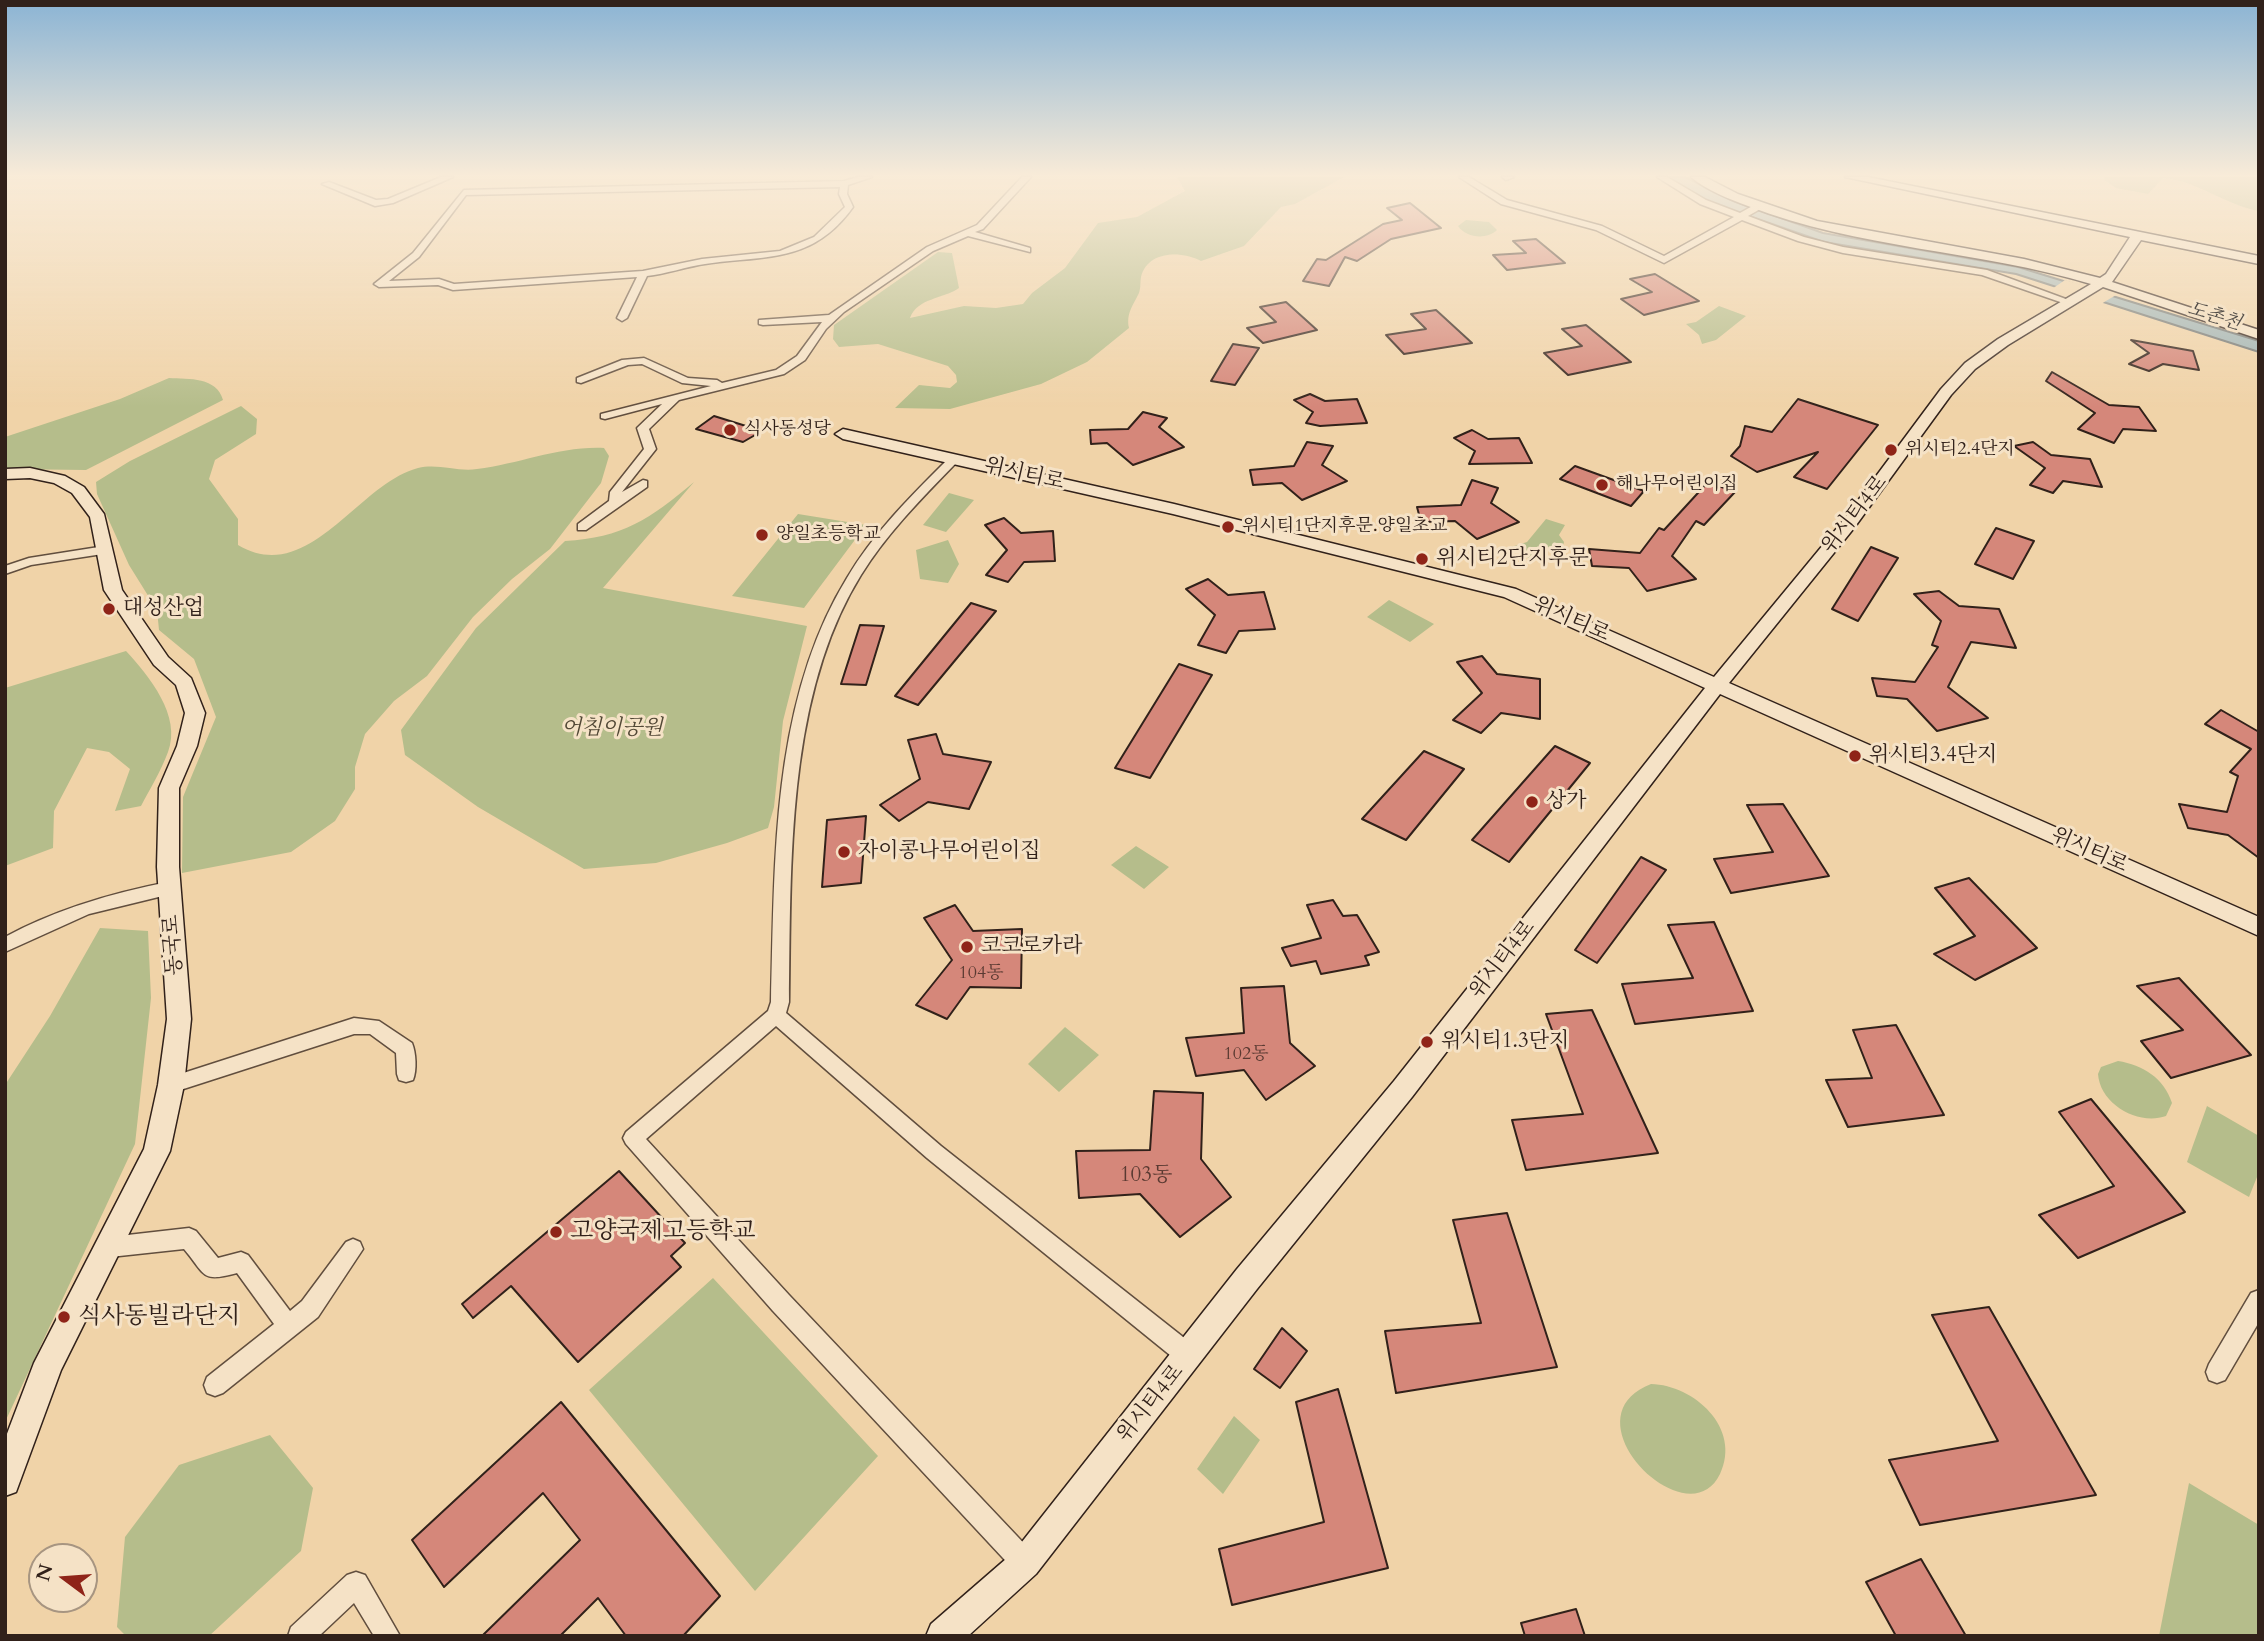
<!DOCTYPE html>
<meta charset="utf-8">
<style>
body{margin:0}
#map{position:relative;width:2264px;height:1641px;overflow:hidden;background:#f0d3a8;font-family:Cardo,serif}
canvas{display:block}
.frame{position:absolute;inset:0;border:7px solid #31211a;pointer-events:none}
.north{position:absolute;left:28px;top:1543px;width:70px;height:70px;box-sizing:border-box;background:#f5e2c6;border:2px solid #a79581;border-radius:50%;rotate:286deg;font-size:19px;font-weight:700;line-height:28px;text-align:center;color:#31211a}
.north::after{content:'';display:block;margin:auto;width:24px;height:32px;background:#8f2418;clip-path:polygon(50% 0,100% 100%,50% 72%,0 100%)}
</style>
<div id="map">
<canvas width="2264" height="1641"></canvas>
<div class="frame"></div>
<div class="north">N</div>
</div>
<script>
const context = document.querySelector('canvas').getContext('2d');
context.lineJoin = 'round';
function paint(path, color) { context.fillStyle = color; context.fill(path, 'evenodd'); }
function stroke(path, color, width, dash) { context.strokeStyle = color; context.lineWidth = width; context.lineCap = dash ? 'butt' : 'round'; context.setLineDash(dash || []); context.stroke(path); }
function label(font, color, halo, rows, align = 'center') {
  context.font = font + ' Cardo,"Noto Serif KR",serif'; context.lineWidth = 6; context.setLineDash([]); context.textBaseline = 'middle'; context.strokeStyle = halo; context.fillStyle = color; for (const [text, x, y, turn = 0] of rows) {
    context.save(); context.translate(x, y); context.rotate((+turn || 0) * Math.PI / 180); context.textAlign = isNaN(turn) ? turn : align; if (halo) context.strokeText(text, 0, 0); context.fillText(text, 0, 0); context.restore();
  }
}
const green = new Path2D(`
 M 1177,177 L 1344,177 L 1295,204 L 1281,207 L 1244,246 L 1201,261 C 1182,251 1148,250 1141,277 C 1140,283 1141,287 1139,293 C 1133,306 1126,313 1129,328 L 1087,362 L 1041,384 L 950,409 L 895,408 L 919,385 L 950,388 L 957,382 L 956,375 L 948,366 L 878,344 L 839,347 L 833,339 L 834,325 L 938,252 L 952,253 L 959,288 C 943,299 917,298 910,318 L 964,306 L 996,308 L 1023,304 L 1032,293 L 1065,268 L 1098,223 L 1137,217 L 1185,191 Z
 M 2105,177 L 2259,177 L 2259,211 C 2225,205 2198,181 2163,178 L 2148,194 L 2116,188 L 2104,180 Z
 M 1466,220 L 1489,222 L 1497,230 C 1487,240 1466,238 1458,226 Z
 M 1719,306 L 1746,316 L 1716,340 L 1702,344 L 1699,335 L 1686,324 L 1696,322 Z
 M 169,378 C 189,379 217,377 223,400 L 86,470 L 5,469 L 5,437 L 120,399 Z
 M 241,406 L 257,419 L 256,434 L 215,460 L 209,479 L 238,519 L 238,545 C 309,587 357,484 418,468 C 438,463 457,472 477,469 C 520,464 559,446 604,448 L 609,456 L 601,483 L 550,549 L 512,579 L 473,617 L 427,676 L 394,701 L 365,734 L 355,767 L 355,789 L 335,821 L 291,852 L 182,873 L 183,797 L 216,717 L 194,659 L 159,630 L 157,610 L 129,565 L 97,494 L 96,482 L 130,461 Z
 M 694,482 L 603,588 L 807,626 L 783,721 L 774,807 L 768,828 L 727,843 L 656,863 L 584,869 L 478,807 L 405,755 L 401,730 L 476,628 L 565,541 C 622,538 650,519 694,482 Z
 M 949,493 L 974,500 L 946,532 L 923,525 Z
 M 798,514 L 866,525 L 804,608 L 732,596 Z
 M 1546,519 L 1565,525 L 1559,535 L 1564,542 L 1562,549 L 1545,550 L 1541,557 L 1528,558 L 1511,547 L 1527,542 Z
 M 948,540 L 959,564 L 948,583 L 920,579 L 916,550 Z
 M 1389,600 L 1434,624 L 1410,642 L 1367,617 Z
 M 126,651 C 149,676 182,716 168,752 C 161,771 150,789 141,806 L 115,811 L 130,769 L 109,752 L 87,748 L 54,811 L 53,848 L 5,866 L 5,688 Z
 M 1136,846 L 1169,867 L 1144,889 L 1111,865 Z
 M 100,928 L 148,931 L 151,998 L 135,1144 L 5,1422 L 5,1085 L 50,1016 Z
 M 1065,1027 L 1099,1055 L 1059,1092 L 1028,1064 Z
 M 2118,1061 C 2143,1065 2164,1078 2172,1103 L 2166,1116 C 2138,1126 2100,1104 2098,1074 L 2101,1067 Z
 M 2207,1106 L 2259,1136 L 2259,1172 L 2249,1197 L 2187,1162 Z
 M 713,1278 L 878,1456 L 755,1591 L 589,1390 Z
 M 1651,1384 C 1694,1385 1742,1428 1720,1474 C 1688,1541 1563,1418 1651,1384 Z
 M 1234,1416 L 1260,1440 L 1223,1494 L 1197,1469 Z
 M 270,1435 L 313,1488 L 301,1551 L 209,1636 L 126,1636 L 117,1627 L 125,1537 L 179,1465 Z
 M 2189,1483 L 2259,1525 L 2259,1636 L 2159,1636 Z`);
const water = new Path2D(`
 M 1667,177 L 1685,177 L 1733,201 L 1823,233 L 2018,267 L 2259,341 L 2259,352 L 2016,274 L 1824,242 L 1709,202 Z`);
const pier = new Path2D(`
 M 2065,280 L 2116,295 L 2101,304 L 2052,289 Z`);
const building = new Path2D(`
 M 1410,203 L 1441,228 L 1391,239 L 1357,261 L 1345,257 L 1329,286 L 1303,281 L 1317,259 L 1326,260 L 1383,224 L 1402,220 L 1387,208 Z
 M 1536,239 L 1565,263 L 1507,270 L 1493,255 L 1526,253 L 1513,241 Z
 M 1655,274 L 1699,301 L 1644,315 L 1621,299 L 1652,292 L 1630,279 Z
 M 1286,302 L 1317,330 L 1263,343 L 1247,328 L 1276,322 L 1260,307 Z
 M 1436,310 L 1472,343 L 1404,354 L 1386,335 L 1426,329 L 1411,314 Z
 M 1586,325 L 1631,362 L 1568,375 L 1544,353 L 1582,346 L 1562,329 Z
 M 2131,340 L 2193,351 L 2199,370 L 2163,364 L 2149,371 L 2129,364 L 2149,353 Z
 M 1233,344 L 1259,348 L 1235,385 L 1211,381 Z
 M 2052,372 L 2109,405 L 2139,407 L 2156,431 L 2123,429 L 2114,443 L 2078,429 L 2095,413 L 2046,381 Z
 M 1310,394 L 1325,401 L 1357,399 L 1367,423 L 1320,426 L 1306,423 L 1313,412 L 1294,400 Z
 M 1798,399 L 1878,425 L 1827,489 L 1794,477 L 1818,452 L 1757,472 L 1731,456 L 1740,446 L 1745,426 L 1772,432 Z
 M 1143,412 L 1167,418 L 1159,427 L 1184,447 L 1133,465 L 1107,443 L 1091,444 L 1090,430 L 1128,429 Z
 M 714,416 L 762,431 L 743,442 L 696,429 Z
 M 1472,430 L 1488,439 L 1519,438 L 1532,463 L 1469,464 L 1475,451 L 1454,438 Z
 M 1307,442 L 1333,446 L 1322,465 L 1347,481 L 1302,500 L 1282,483 L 1253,485 L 1250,470 L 1294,466 Z
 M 2033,442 L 2051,455 L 2090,459 L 2102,487 L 2063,481 L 2053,493 L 2030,485 L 2045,468 L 2014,446 Z
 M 1575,466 L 1644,491 L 1631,506 L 1560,479 Z
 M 1472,480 L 1498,488 L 1491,503 L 1519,522 L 1477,539 L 1455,521 L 1421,522 L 1417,507 L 1461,505 Z
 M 1708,482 L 1735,492 L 1704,525 L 1696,521 L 1672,556 L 1696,579 L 1647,591 L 1629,568 L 1592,566 L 1589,549 L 1640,553 L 1659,528 L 1664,530 Z
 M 1004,518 L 1021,533 L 1053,531 L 1055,561 L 1024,562 L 1008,582 L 986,575 L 1007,550 L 985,525 Z
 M 1996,528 L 2034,541 L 2013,579 L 1975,564 Z
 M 1871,547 L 1898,558 L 1858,621 L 1832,609 Z
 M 1208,579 L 1228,595 L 1264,592 L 1275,629 L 1239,631 L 1226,653 L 1198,645 L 1215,615 L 1186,589 Z
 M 1939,591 L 1959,606 L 1999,609 L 2016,648 L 1971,642 L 1948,687 L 1988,718 L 1937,731 L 1907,699 L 1877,696 L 1872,678 L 1915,682 L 1938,647 L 1932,645 L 1941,621 L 1914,594 Z
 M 971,603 L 996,611 L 918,705 L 895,696 Z
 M 860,625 L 884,626 L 866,685 L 841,684 Z
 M 1482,656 L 1497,674 L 1540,679 L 1540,719 L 1501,713 L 1481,733 L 1453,720 L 1482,693 L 1457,662 Z
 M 1179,664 L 1212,675 L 1150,778 L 1115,768 Z
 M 2221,710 L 2259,732 L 2259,858 L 2228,835 L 2188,828 L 2179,804 L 2227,812 L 2238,776 L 2230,772 L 2251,749 L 2205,724 Z
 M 936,734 L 943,754 L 991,762 L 969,809 L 928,802 L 899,821 L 880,805 L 920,779 L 908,740 Z
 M 1555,746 L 1590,763 L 1509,862 L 1472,840 Z
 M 1424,751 L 1464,769 L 1406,840 L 1362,819 Z
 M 1783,804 L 1829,876 L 1731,893 L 1714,859 L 1773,852 L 1747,805 Z
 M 866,816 L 861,883 L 822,887 L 827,820 Z
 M 1641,857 L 1666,870 L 1597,963 L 1575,950 Z
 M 1969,878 L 2037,948 L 1975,980 L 1934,954 L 1975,936 L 1935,888 Z
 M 1333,900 L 1343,916 L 1357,915 L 1379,952 L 1365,956 L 1369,965 L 1321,974 L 1316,961 L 1291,966 L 1282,948 L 1321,938 L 1307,905 Z
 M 955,905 L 973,931 L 1022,929 L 1021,988 L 970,987 L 947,1019 L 916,1005 L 952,960 L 924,918 Z
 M 1714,922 L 1753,1011 L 1635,1024 L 1622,984 L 1693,978 L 1668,925 Z
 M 2179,978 L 2251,1055 L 2171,1078 L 2141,1041 L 2183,1030 L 2137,986 Z
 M 1284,986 L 1290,1043 L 1315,1066 L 1266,1100 L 1244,1070 L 1196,1076 L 1186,1038 L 1244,1033 L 1241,988 Z
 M 1592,1010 L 1658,1153 L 1526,1170 L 1512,1120 L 1583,1114 L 1546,1014 Z
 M 1896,1025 L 1944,1115 L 1848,1127 L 1826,1080 L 1872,1078 L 1853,1030 Z
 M 1154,1091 L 1203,1093 L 1201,1159 L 1231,1197 L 1180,1237 L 1140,1194 L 1079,1198 L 1076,1151 L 1150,1150 Z
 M 2091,1099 L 2185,1212 L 2078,1258 L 2039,1215 L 2114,1186 L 2059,1112 Z
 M 619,1171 L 685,1243 L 671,1256 L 681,1267 L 578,1362 L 511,1286 L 473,1318 L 462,1304 Z
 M 1507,1213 L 1557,1367 L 1396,1393 L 1385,1331 L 1481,1323 L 1453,1220 Z
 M 1989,1307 L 2096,1495 L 1920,1525 L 1889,1460 L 1998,1441 L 1932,1315 Z
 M 1282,1328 L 1307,1351 L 1280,1388 L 1254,1369 Z
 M 1338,1389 L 1388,1568 L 1232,1605 L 1219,1549 L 1324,1522 L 1296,1402 Z
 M 561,1402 L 720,1596 L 683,1636 L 626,1636 L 598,1598 L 560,1636 L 482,1636 L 580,1540 L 543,1493 L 444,1587 L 412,1540 Z
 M 1921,1559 L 1966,1636 L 1896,1636 L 1866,1582 Z
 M 1576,1609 L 1585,1636 L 1525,1636 L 1521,1623 Z`);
const street = new Path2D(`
 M 441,177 L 453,177 L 393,203 L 375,206 L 322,184 L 329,182 L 376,200 L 388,199 Z
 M 858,177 L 872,177 L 848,185 L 847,194 L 853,207 C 812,264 766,255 705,264 C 685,267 666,274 647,276 L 627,318 L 622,321 L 617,318 L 637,277 L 453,290 L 438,285 L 379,287 L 374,284 L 413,253 L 464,190 L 844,181 ZM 840,187 L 839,194 L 845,207 L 814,237 L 780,251 L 702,259 L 643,271 L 454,284 L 439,279 L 389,281 L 419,257 L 466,195 Z
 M 1022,177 L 1031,177 L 983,229 L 975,232 L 1030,248 L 1030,252 L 968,236 L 933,251 L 844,312 L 826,329 L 805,360 L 784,374 L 679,400 L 649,429 L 656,449 L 622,492 L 643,480 L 647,481 L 647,487 L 586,530 L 578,530 L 578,524 L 609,501 L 610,492 L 644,449 L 637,428 L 662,404 L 605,419 L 601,418 L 601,414 L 711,386 L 682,383 L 642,364 L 628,365 L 581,383 L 577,382 L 577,378 L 622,360 L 644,358 L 688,378 L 717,380 L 722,383 L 776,370 L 797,356 L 822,322 L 763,325 L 759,324 L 759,320 L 829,315 L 927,247 L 977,225 Z
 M 1459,177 L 1469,177 L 1507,200 L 1602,226 L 1664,256 L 1734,217 L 1700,204 L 1657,177 L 1667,177 L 1706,200 L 1740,213 L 1756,204 L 1762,204 L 1762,208 L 1748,216 L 1804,237 L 1843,247 L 1987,270 L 2074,302 L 2066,304 L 1982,275 L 1843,253 L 1798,241 L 1742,220 L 1664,263 L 1596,230 L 1501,204 Z
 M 1502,177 L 1514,177 L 1506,180 Z
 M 954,456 L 960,459 L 958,461 C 923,497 887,533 861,575 C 786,696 791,864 789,1002 L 786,1013 L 941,1146 L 1197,1348 L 1200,1356 L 1197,1364 L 1189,1367 L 1181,1364 L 927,1158 L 776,1026 L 646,1139 L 789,1295 L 1034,1554 L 1037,1563 L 1034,1572 L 1025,1575 L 1016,1572 L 773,1311 L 626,1144 L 623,1138 L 626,1132 L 768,1011 L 771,1002 C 775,861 771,702 847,578 C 874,532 913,494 950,457 Z
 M 105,546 L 109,547 L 109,553 L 31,565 L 5,574 L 5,566 L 29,558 Z
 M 169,882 L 175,883 L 177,888 L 175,893 L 89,914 L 5,952 L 5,937 C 57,909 112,893 169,882 Z
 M 354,1018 L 379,1021 L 412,1043 C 416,1053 417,1070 413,1080 L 406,1082 L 399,1080 L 397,1074 L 396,1053 L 370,1034 L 354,1034 L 171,1093 L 164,1091 L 162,1085 L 164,1079 L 171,1077 Z
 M 189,1228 L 196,1231 L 218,1258 L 241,1252 L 248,1255 L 290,1311 L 302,1301 L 346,1242 L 353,1239 L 360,1242 L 363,1249 L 318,1317 L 223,1393 L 215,1396 L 207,1393 L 204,1385 L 207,1377 L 274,1324 L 237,1273 C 201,1283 206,1275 184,1249 L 110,1257 L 103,1254 L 100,1247 L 103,1240 L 110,1237 Z
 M 2259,1290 L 2259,1322 L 2225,1380 L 2217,1383 L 2209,1380 L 2206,1372 L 2209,1364 L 2251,1293 Z
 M 356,1572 L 365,1575 L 400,1636 L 374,1636 L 354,1603 L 319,1636 L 288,1636 L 291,1627 L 347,1575 Z`);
const secondary = new Path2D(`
 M 1691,177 L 1705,177 L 1738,194 L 1817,221 L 2024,259 L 2100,278 L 2106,274 L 2130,237 L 1845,177 L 1868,177 L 2259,256 L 2259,264 L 2141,240 L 2112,282 L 2259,330 L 2259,339 L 2103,287 L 2008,345 L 1975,369 L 1951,395 L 1854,528 L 1729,683 L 2259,917 L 2259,936 L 1720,694 L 1412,1097 L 1257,1289 L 1036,1574 L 968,1636 L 926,1636 L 931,1624 L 1014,1552 L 1237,1269 L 1394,1081 L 1705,688 L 1504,597 L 1173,514 L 843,439 L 835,434 L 843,429 L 1174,504 L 1516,589 L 1714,677 L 1842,522 L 1941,389 L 1965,363 L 1998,339 L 2091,284 C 1978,250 1858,249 1748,206 C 1729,199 1706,190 1691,177 Z
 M 30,468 L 65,476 L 84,487 L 104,514 L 122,590 L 168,657 L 191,678 L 205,713 L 197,746 L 179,788 L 179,867 L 191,1019 L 184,1085 L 170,1151 L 61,1370 L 16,1492 L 5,1496 L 5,1439 L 34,1363 L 144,1149 L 158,1085 L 167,1019 L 157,867 L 159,788 L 177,746 L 185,713 L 176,685 L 154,665 L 104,590 L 90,517 L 72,493 L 54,483 L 30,478 L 5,479 L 5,469 Z`);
const markers = [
 [730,430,7,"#8f2418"],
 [1891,450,7,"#8f2418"],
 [1602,485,7,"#8f2418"],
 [1228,527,7,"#8f2418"],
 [762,535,7,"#8f2418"],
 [1422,559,7,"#8f2418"],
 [109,609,7,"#8f2418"],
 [1855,756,7,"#8f2418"],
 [1532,802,7,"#8f2418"],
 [844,852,7,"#8f2418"],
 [967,947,7,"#8f2418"],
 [1427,1042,7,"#8f2418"],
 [556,1232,7,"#8f2418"],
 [64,1317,7,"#8f2418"]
];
const farPoinames = [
 ["식사동성당",744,430],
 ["위시티2.4단지",1905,450],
 ["해나무어린이집",1616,485],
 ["위시티1단지후문.양일초교",1242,527],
 ["양일초등학교",776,535]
];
const numberNames = [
 ["104동",981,974],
 ["102동",1246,1055]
];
const farWaternames = [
 ["도촌천",2214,317,17]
];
const streetNames = [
 ["위시티로",1024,475,13],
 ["위시티4로",1855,515,-52],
 ["위시티로",1571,620,24],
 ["위시티로",2089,851,24],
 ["동국로",174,945,-94],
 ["위시티4로",1503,960,-52],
 ["위시티4로",1151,1404,-51]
];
const poiNames = [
 ["위시티2단지후문",1436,559],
 ["대성산업",123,609],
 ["위시티3.4단지",1869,756],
 ["상가",1546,802],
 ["자이콩나무어린이집",858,852],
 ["코코로카라",981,947],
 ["위시티1.3단지",1441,1042]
];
const parkNames = [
 ["어침이공원",612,729]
];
const nearNumbernames = [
 ["103동",1146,1176]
];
const nearPoinames = [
 ["고양국제고등학교",570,1232],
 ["식사동빌라단지",78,1317]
];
paint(green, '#b5bd8b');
paint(water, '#a0b4b5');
stroke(water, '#747977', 2);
paint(pier, '#f0d3a8');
paint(building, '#d5877a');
stroke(building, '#31211a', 2);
stroke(street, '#614e3e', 3);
stroke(secondary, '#31211a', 3);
paint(street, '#f5e2c6');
paint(secondary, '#f5e2c6');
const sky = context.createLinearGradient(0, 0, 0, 407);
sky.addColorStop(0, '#8bb4d4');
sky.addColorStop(0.43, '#f8ebd8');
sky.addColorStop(1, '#f8ebd800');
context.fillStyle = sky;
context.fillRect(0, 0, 2264, 407);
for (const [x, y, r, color] of markers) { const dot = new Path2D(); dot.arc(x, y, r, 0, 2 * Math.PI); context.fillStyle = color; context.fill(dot); stroke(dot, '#f5e2c6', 2.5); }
label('18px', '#31211a', '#f5e2c6', farPoinames, 'left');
label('18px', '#5a3a32', null, numberNames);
label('italic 19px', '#524d48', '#f5e2c6', farWaternames);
label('21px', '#31211a', '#f5e2c6', streetNames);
label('21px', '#31211a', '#f5e2c6', poiNames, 'left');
label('italic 21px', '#524836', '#f5e2c6', parkNames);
label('21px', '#5a3a32', null, nearNumbernames);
label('24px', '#31211a', '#f5e2c6', nearPoinames, 'left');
</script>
